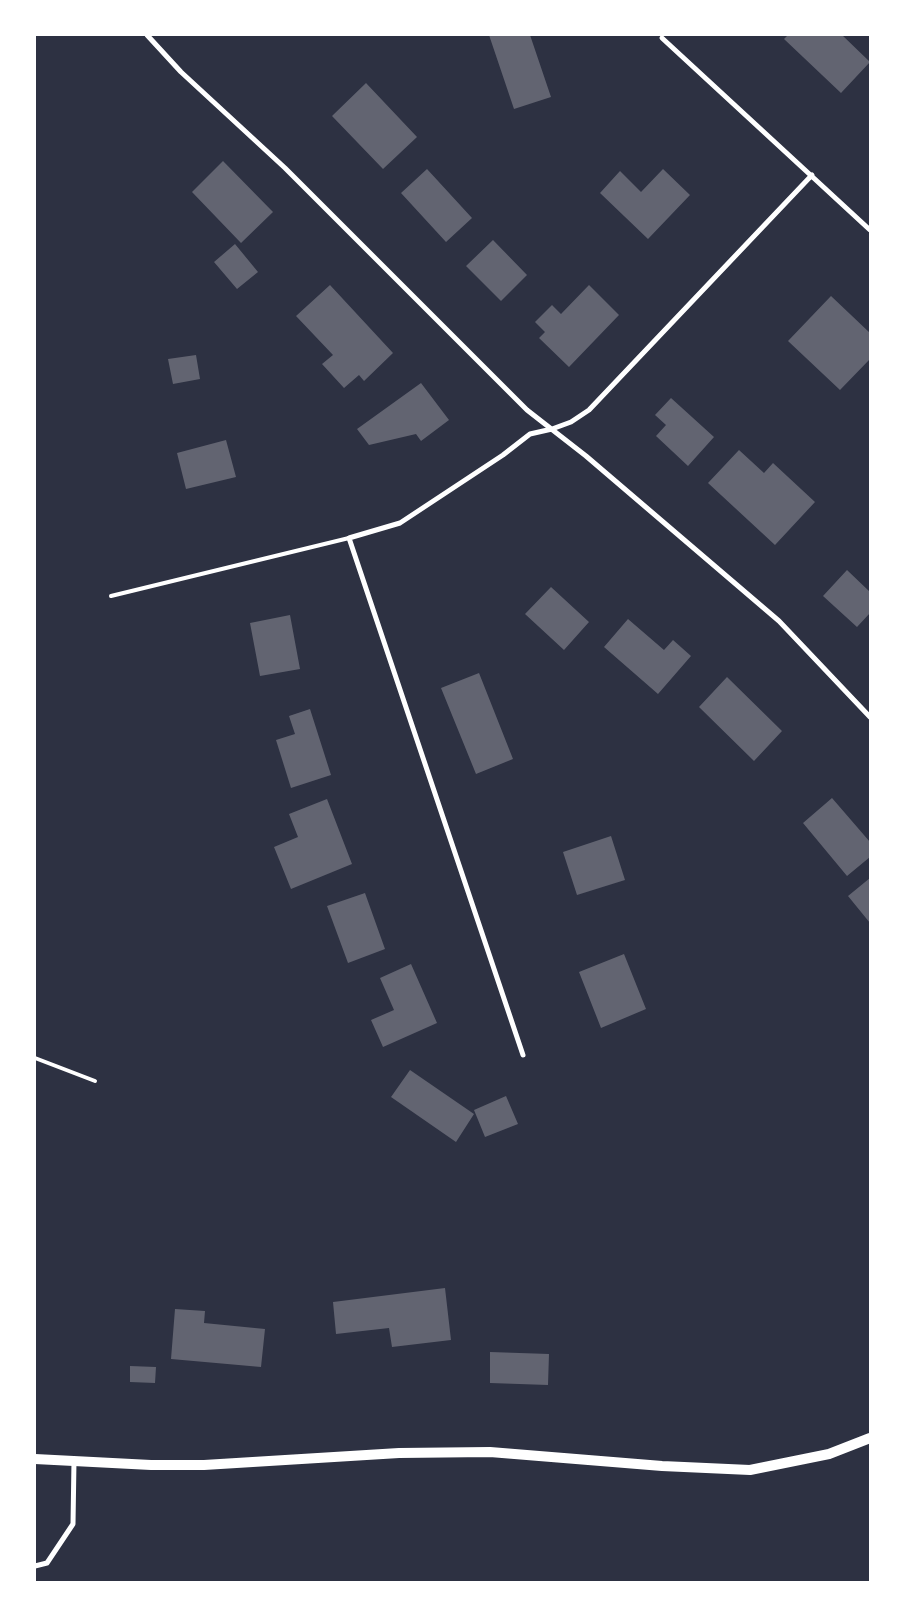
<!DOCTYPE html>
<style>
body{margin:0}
#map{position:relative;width:905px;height:1617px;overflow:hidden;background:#2d3142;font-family:Cabin,sans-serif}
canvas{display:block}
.frame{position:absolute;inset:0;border:36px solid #fff;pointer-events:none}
</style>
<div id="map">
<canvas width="905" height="1617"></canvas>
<div class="frame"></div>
</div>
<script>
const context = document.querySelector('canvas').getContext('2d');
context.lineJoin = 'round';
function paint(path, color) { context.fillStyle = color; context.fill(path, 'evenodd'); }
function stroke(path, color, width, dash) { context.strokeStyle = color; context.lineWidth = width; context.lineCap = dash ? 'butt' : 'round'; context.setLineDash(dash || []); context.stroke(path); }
const building = new Path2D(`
 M 489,35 L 530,35 L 551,97 L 514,109 Z
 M 788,35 L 842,35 L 870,62 L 841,93 L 784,39 Z
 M 366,83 L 417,137 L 383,169 L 332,116 Z
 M 223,161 L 273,212 L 241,243 L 192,192 Z
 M 427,169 L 472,218 L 446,242 L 401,193 Z
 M 663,169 L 690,195 L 648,239 L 600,193 L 620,171 L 641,192 Z
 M 493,240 L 527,275 L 501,301 L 466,266 Z
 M 235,244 L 258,272 L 237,289 L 214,262 Z
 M 330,285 L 393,353 L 364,381 L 359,375 L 344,388 L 322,364 L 333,355 L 296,316 Z
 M 589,285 L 619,315 L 569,367 L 539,338 L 545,332 L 535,322 L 552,305 L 561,314 Z
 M 831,296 L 870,333 L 870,359 L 840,390 L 788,341 Z
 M 196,355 L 200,379 L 173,384 L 168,359 Z
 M 421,383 L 449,420 L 421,441 L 416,434 L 369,445 L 357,429 Z
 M 671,398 L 714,437 L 688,466 L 656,436 L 666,425 L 655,415 Z
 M 226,440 L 236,477 L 186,489 L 177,453 Z
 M 739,450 L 764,473 L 773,463 L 815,502 L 775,545 L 708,483 Z
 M 847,570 L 870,592 L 870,613 L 857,627 L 823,596 Z
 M 551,587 L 589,622 L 564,650 L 525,614 Z
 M 290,615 L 300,669 L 260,676 L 250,623 Z
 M 628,619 L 664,650 L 673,640 L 691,656 L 658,694 L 604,647 Z
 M 479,673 L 513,759 L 476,774 L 441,688 Z
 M 727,677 L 782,731 L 754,761 L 699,707 Z
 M 310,709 L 331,775 L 291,788 L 276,740 L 295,734 L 289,716 Z
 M 832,798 L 870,842 L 870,857 L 847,876 L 803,823 Z
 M 327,799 L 352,864 L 291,889 L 274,847 L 298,837 L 289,814 Z
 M 611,836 L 625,880 L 577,895 L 563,852 Z
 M 870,878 L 870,923 L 848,896 Z
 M 365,893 L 385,949 L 348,963 L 327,906 Z
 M 624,954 L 646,1009 L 601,1028 L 579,972 Z
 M 411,964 L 437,1023 L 383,1047 L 371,1020 L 394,1010 L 380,978 Z
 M 410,1070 L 474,1114 L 456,1142 L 391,1097 Z
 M 506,1096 L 518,1124 L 485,1137 L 474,1110 Z
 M 445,1288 L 451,1340 L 392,1347 L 389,1328 L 336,1334 L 333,1302 Z
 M 175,1309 L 205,1311 L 204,1323 L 265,1329 L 261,1367 L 171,1359 Z
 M 490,1352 L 549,1354 L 548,1385 L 490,1383 Z
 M 130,1366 L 156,1367 L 155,1383 L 130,1382 Z`);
const service = new Path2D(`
 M 111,596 L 349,538
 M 35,1058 L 95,1081`);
const minor = new Path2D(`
 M 147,35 L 181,72 L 285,168 L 527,410 L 586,456 L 779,621 L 870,717
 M 662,38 L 870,230
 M 523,1055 L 349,538 L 400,523 L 503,455 L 530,434 L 552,429 L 571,422 L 589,410 L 812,175
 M 35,1566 L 47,1563 L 73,1524 L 74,1461`);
const secondary = new Path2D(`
 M 35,1459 L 151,1465 L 204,1465 L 399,1453 L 490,1452 L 662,1466 L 750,1470 L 829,1454 L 870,1438`);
paint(building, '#626471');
stroke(service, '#fff', 4);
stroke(minor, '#fff', 5);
stroke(secondary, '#fff', 10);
</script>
